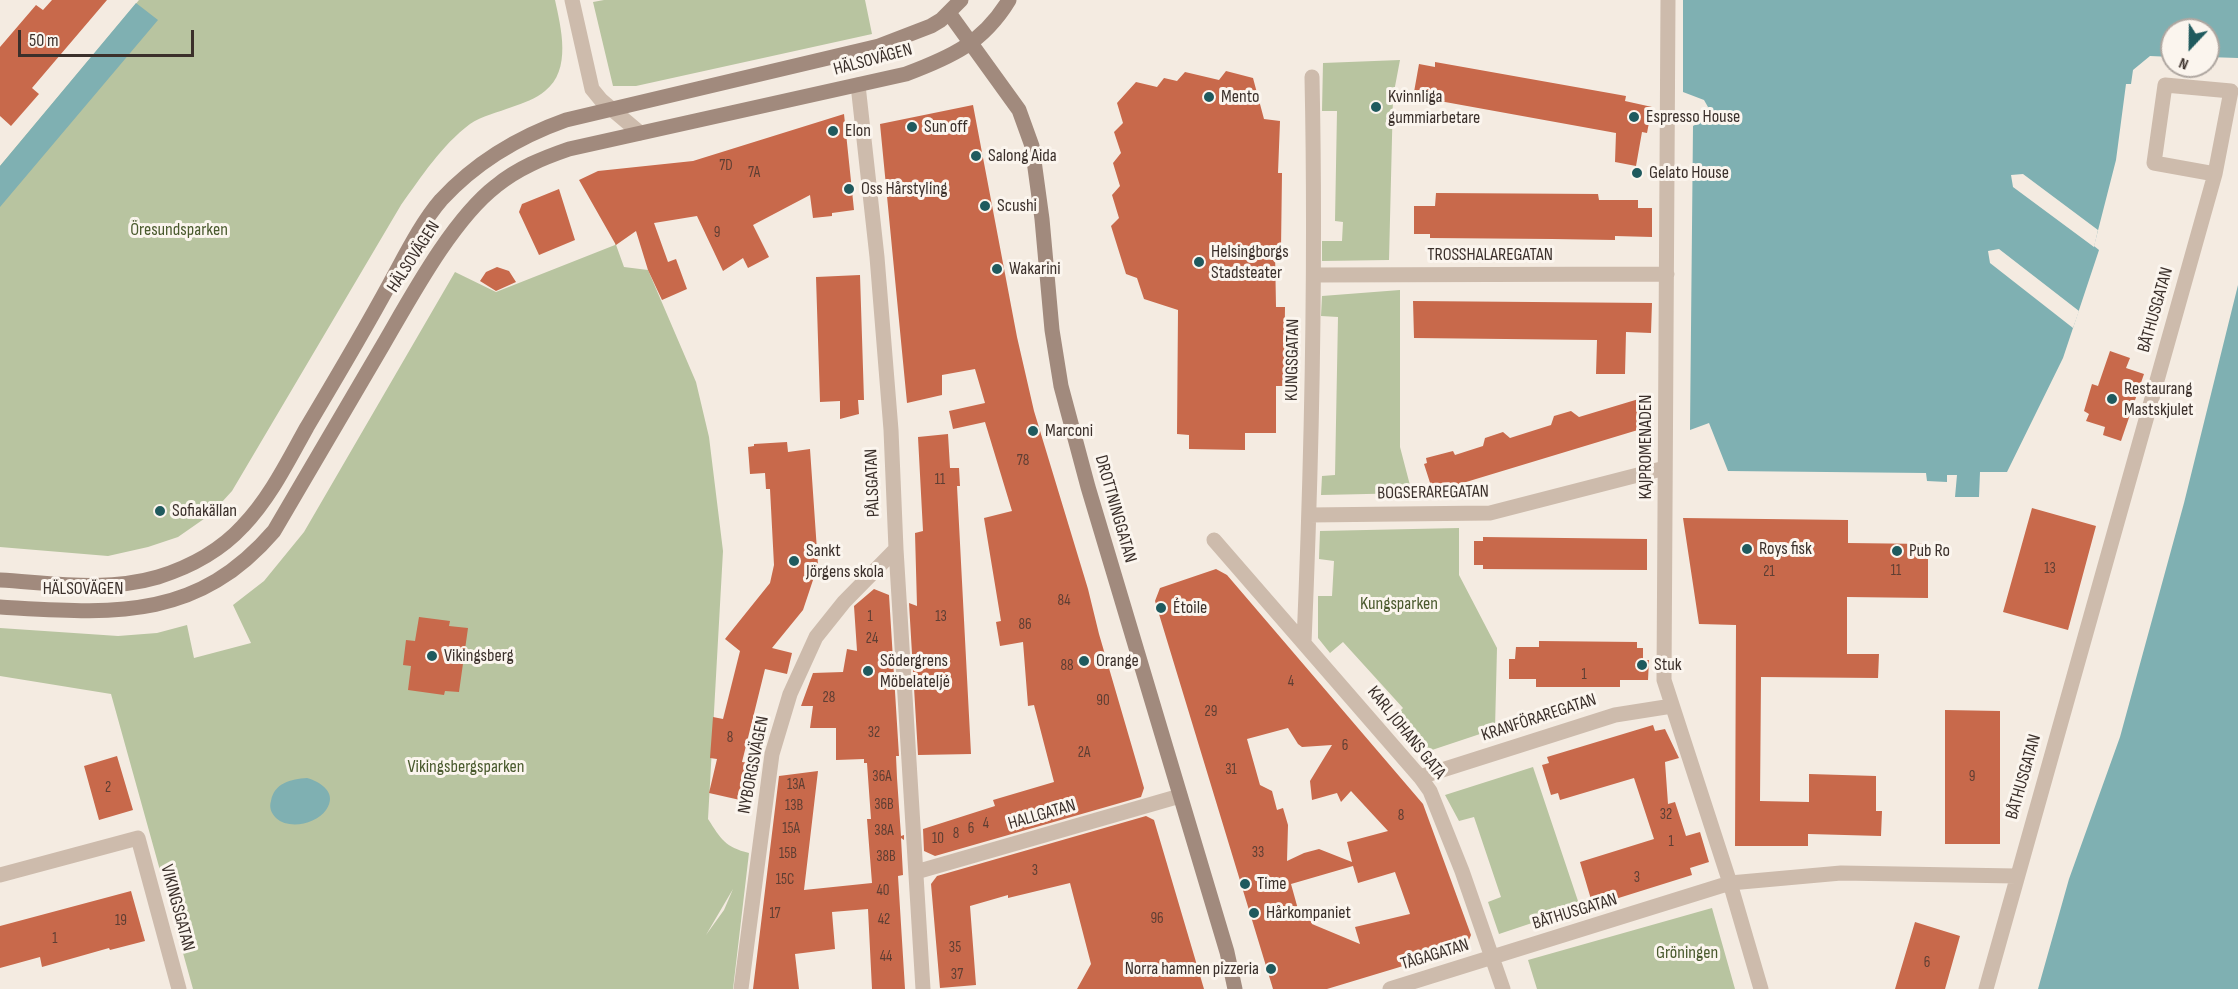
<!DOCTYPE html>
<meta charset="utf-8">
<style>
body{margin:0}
#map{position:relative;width:2238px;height:989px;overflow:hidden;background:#f4ebe1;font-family:"Sofia Sans Condensed",sans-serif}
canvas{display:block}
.north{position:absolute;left:2160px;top:18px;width:60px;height:60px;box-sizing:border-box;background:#fbf5ee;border:2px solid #aea6a0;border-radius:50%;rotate:202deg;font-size:16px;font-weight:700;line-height:24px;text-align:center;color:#3b302b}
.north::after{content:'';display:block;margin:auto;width:21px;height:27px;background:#1f5a5e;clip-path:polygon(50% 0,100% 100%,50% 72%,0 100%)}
.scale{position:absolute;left:18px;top:30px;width:176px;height:27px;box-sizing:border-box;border:3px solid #3b302b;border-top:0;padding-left:8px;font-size:18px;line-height:21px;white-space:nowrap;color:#3b302b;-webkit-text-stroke:4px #fbf5ee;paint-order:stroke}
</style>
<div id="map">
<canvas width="2238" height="989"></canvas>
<div class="north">N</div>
<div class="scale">50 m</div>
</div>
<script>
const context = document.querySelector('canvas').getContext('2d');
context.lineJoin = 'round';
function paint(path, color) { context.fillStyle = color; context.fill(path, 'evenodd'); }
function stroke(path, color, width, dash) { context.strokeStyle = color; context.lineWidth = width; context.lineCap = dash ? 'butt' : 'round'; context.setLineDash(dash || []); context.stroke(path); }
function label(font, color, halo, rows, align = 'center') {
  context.font = font + ' "Sofia Sans Condensed",sans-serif'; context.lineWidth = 6; context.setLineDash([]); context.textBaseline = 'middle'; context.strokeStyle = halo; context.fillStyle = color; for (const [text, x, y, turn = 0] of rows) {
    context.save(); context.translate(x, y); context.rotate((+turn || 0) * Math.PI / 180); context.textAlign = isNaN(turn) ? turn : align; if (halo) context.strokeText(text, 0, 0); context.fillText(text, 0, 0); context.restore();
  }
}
const green = new Path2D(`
 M 139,0 L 555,0 C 561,28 572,70 545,91 C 536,99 523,103 512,107 C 499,112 481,116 470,124 C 441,146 422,176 401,205 L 232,491 L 211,514 L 178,537 L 148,547 L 108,556 L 0,547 L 0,166 Z
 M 604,0 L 865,0 L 872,34 L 636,86 L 613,86 L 593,2 Z
 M 1400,60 L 1393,97 L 1389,260 L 1322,261 L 1322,241 L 1342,241 L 1343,222 L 1335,221 L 1337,111 L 1322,111 L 1323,63 Z
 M 615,242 L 624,267 L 648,270 L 696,382 L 709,437 L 723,551 L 708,819 C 721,839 725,847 749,853 L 733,989 L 193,989 L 111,694 L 0,676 L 0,628 L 118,636 L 157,633 L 187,625 L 194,658 L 251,643 L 233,605 L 264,581 L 304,532 L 455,272 L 496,292 L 615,245 ZM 733,889 L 724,910 L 706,935 Z
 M 1400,290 L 1400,447 L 1412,493 L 1321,495 L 1322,476 L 1335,475 L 1338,317 L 1321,316 L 1322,296 Z
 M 1459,528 L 1459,575 L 1497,648 L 1495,729 L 1420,754 L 1391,720 L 1403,708 L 1343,642 L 1330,653 L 1318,638 L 1318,596 L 1332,596 L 1334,561 L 1319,559 L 1320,531 Z
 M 1533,767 L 1580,907 L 1499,934 L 1488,902 L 1501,897 L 1474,817 L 1459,821 L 1445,795 Z
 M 1712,908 L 1735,989 L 1537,989 L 1528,960 Z`);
const water = new Path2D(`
 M 1683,0 L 2238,0 L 2238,58 L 2208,57 L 2208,30 L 2172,30 L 2172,57 L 2150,56 L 2133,70 L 2131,84 L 2126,84 L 2116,160 L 2094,246 L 2099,250 L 2063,358 L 2007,472 L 1980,472 L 1979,497 L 1955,497 L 1957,475 L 1947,475 L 1947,482 L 1927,481 L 1926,473 L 1728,471 L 1709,423 L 1690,430 L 1693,126 L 1700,122 L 1708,107 L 1704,100 L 1683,92 Z
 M 136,3 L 158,20 L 0,207 L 0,166 Z
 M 2238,285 L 2238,989 L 2038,989 L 2069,879 L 2120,737 L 2184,503 Z
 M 307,778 C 321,782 338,793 326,810 C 316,824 289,830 276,818 C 271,813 269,807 271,801 C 274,783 291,779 307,778 Z`);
const pier = new Path2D(`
 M 2023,174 L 2098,230 L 2094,247 L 2013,187 L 2011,175 Z
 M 1999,249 L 2079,311 L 2073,328 L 1990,263 L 1988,251 Z`);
const building = new Path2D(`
 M 52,0 L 107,0 L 32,88 L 39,94 L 11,126 L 0,116 L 0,47 L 36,5 L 43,10 Z
 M 1435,62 L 1626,96 L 1625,101 L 1652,107 L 1647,133 L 1642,132 L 1636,166 L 1615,162 L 1616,133 L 1434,100 L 1435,96 L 1414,92 L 1419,64 L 1435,67 Z
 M 1226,71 L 1253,78 L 1264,119 L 1280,121 L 1278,173 L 1282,173 L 1281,249 L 1275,250 L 1276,307 L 1285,307 L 1284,386 L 1276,386 L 1276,433 L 1245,433 L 1245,450 L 1189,449 L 1189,435 L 1177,434 L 1178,310 L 1144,299 L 1137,278 L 1126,274 L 1111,226 L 1119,218 L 1112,195 L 1120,186 L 1113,163 L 1121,153 L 1114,132 L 1123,123 L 1117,103 L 1136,82 L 1157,87 L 1164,78 L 1177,81 L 1185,72 L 1219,80 Z
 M 973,105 L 1017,337 L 1034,411 L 1088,589 L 1099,634 L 1144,788 L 1141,797 L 935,856 L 924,851 L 923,829 L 995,806 L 993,800 L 1054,782 L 1034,705 L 1028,706 L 1023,642 L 1000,646 L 996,622 L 1001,621 L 984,518 L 1012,511 L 985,422 L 953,429 L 949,411 L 985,403 L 975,369 L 942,375 L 942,395 L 907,403 L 880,124 Z
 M 844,114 L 854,210 L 832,213 L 832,216 L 813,218 L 810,195 L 753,225 L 769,257 L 748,268 L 743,258 L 723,271 L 697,216 L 654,223 L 668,262 L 676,259 L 687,289 L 662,300 L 648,270 L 636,231 L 616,245 L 579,180 L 598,171 L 693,161 Z
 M 559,189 L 575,240 L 539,255 L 519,212 L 522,204 Z
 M 1436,193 L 1598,194 L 1599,200 L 1638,200 L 1638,208 L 1652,208 L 1652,237 L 1615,236 L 1615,240 L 1552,239 L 1430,238 L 1430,234 L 1414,234 L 1414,206 L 1435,206 Z
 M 497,267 L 509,271 L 516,282 L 496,291 L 480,281 L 486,272 Z
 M 860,275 L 864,400 L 858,400 L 859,414 L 840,419 L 840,401 L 820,402 L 816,277 Z
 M 1413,301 L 1652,303 L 1651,333 L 1626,332 L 1625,374 L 1596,374 L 1597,340 L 1414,338 Z
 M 2110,351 L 2130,358 L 2126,368 L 2144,374 L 2121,441 L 2103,435 L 2105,427 L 2086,421 L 2089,414 L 2084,411 L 2092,384 L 2098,386 Z
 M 1642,398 L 1651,426 L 1433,492 L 1424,464 L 1427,463 L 1426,458 L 1453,451 L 1455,455 L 1483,446 L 1485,438 L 1503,432 L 1510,438 L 1551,425 L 1554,416 L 1571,411 L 1579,417 Z
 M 948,434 L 950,468 L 959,468 L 960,486 L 957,486 L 971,754 L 918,755 L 909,603 L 917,606 L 915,533 L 923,531 L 918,437 Z
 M 787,442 L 788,452 L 810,449 L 818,565 L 803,610 L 772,648 L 792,653 L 787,674 L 765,669 L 742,762 L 749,763 L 740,800 L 709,793 L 717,759 L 710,758 L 713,717 L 723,719 L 740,651 L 725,639 L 770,583 L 774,565 L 770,489 L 766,489 L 765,473 L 750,474 L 748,447 L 754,446 L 754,444 Z
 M 2032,508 L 2096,526 L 2068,630 L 2003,612 Z
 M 1683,518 L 1848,520 L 1848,543 L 1928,544 L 1928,598 L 1847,597 L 1847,654 L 1879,654 L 1878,678 L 1761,677 L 1760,801 L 1809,802 L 1809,774 L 1876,776 L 1876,811 L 1882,811 L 1881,836 L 1808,834 L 1808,846 L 1735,846 L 1736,625 L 1699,624 Z
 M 1483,537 L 1647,539 L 1647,570 L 1483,569 L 1483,565 L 1474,565 L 1474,541 L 1483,541 Z
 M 1216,569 L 1227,575 L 1423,804 L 1471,935 L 1466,947 L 1327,989 L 1273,989 L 1155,601 L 1160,588 ZM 1288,728 L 1298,744 L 1302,747 L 1332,745 L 1310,781 L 1312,800 L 1337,793 L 1341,802 L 1351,791 L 1388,831 L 1347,842 L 1352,862 L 1319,849 L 1304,853 L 1287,861 L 1288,825 L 1283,808 L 1277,810 L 1272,791 L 1260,785 L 1247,739 ZM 1353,866 L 1358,883 L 1395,872 L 1410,914 L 1355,927 L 1360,944 L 1312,924 L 1310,918 L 1301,920 L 1291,884 Z
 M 874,589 L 889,595 L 899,756 L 896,756 L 897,778 L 901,836 L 904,835 L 904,840 L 901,838 L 903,875 L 898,876 L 905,989 L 872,989 L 868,909 L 832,912 L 835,949 L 795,954 L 799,989 L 753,989 L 779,776 L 818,771 L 804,890 L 872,883 L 867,819 L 871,819 L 867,763 L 864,763 L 864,759 L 836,760 L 836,728 L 810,728 L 813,706 L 801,706 L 813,673 L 843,672 L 847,649 L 857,651 L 854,606 Z
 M 419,617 L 450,621 L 449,626 L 468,628 L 459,692 L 445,691 L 444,695 L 408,690 L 411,666 L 403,665 L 406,640 L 415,641 Z
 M 1539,641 L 1637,642 L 1637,648 L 1643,648 L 1643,660 L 1649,660 L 1648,680 L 1620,680 L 1620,687 L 1536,687 L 1536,679 L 1509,679 L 1509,659 L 1515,659 L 1516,647 L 1539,647 Z
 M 1945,710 L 2000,711 L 2000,844 L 1945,844 Z
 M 1653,725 L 1655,731 L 1665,729 L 1679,758 L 1665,762 L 1668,804 L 1675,802 L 1686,836 L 1700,832 L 1709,862 L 1690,868 L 1692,875 L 1593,906 L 1580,862 L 1654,839 L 1634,778 L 1560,800 L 1558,793 L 1551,795 L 1542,765 L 1549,763 L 1547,757 Z
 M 117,756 L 133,810 L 99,820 L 84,766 Z
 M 1146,816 L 1154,820 L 1204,989 L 1077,989 L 1091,964 L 1070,883 L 1008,898 L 1008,895 L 970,906 L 976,985 L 940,988 L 931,884 L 937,876 Z
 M 131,891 L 145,941 L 110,950 L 109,948 L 42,967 L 40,957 L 0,968 L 0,926 Z
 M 1915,922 L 1960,936 L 1945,989 L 1895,989 Z`);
const street = new Path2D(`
 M 572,0 L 592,89 L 601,100 L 640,133
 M 1668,0 L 1664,680 L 1730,883 L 1761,989
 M 858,85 L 877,257 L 891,430 L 896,549 L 923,989
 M 2165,85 L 2231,91 L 2215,174 L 2154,163 Z
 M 1314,275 L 1667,274
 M 1309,515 L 1490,513 L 1665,468
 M 1214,540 L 1420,777 L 1430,791 L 1462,871 L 1503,989
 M 1304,643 C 1312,454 1316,266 1312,77
 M 1420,777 L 1615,715 L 1672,706
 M 916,872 L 1180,796
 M 0,875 L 138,838 L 179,989
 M 741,989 L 772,754 L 790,694 L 816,637 L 844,602 L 896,549
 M 1390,989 L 1730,883 L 1841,873 L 2016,876
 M 1986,989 L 2215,174`);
const secondary = new Path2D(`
 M 949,13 L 1019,110 L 1032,146 L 1042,219 L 1052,330 L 1061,386 L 1088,487 L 1227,952 L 1235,989
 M 0,580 C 52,583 107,592 158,577 C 190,567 220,551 243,526 C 270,498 288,461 307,427 C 335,380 363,333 389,285 C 404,258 421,223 441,200 C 476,162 518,137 566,120 L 879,46 L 931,26 L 941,20 L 961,0
 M 0,607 C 110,613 195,623 274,531 C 311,469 347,407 383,345 C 411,297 452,220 496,186 C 518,168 543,158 569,149 L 906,74 C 951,57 983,43 1009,0`);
const markers = [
 [1209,97,6,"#1f5a5e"],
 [1376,107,6,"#1f5a5e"],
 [1634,117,6,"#1f5a5e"],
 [912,127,6,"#1f5a5e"],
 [833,131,6,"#1f5a5e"],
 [976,156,6,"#1f5a5e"],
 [1637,173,6,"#1f5a5e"],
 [849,189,6,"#1f5a5e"],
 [985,206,6,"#1f5a5e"],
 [1199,262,6,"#1f5a5e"],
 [997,269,6,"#1f5a5e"],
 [2112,399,6,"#1f5a5e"],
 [1033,431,6,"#1f5a5e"],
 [160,511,6,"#1f5a5e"],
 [1747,549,6,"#1f5a5e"],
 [1897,551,6,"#1f5a5e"],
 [794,561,6,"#1f5a5e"],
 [1161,608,6,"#1f5a5e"],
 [432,656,6,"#1f5a5e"],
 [1084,661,6,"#1f5a5e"],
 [1642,665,6,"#1f5a5e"],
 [868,671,6,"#1f5a5e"],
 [1245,884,6,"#1f5a5e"],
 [1254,913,6,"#1f5a5e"],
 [1271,969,6,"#1f5a5e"]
];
const numberNames = [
 ["7D",726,166],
 ["7A",754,173],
 ["9",717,233],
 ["78",1023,461],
 ["11",940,480],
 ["13",2050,569],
 ["11",1896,571],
 ["21",1769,572],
 ["84",1064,601],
 ["1",870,617],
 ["13",941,617],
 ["86",1025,625],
 ["24",872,639],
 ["88",1067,666],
 ["1",1584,675],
 ["4",1291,682],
 ["28",829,698],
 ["90",1103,701],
 ["29",1211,712],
 ["32",874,733],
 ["8",730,738],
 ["6",1345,746],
 ["2A",1084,753],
 ["31",1231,770],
 ["36A",882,777],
 ["9",1972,777],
 ["13A",796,785],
 ["2",108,788],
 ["36B",884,805],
 ["13B",794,806],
 ["32",1666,815],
 ["8",1401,816],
 ["4",986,824],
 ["15A",791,829],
 ["6",971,829],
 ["38A",884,831],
 ["8",956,834],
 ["10",938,839],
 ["1",1671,842],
 ["33",1258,853],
 ["15B",788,854],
 ["38B",886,857],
 ["3",1035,871],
 ["3",1637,878],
 ["15C",785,880],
 ["40",883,891],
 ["17",775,914],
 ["96",1157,919],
 ["42",884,920],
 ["19",121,921],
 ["1",55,939],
 ["35",955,948],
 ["44",886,957],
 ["6",1927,963],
 ["37",957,975]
];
const streetNames = [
 ["HÄLSOVÄGEN",873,60,-15],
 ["TROSSHALAREGATAN",1490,255],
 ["HÄLSOVÄGEN",414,257,-57],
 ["BÅTHUSGATAN",2156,310,-74],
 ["KUNGSGATAN",1293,360,-89],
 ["KAJPROMENADEN",1646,447,-90],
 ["PÅLSGATAN",873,483,-92],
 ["BOGSERAREGATAN",1433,493,-1],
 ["DROTTNINGGATAN",1115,509,74],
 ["HÄLSOVÄGEN",83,589],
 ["KRANFÖRAREGATAN",1539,718,-18],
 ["KARL JOHANS GATA",1406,733,51],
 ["NYBORGSVÄGEN",754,765,-79],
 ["BÅTHUSGATAN",2024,777,-74],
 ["HALLGATAN",1042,815,-16],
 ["VIKINGSGATAN",177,908,75],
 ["BÅTHUSGATAN",1575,912,-17],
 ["TÅGAGATAN",1435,955,-17]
];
const poiNames = [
 ["Mento",1221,97],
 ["Kvinnliga",1388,97],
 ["gummiarbetare",1388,118],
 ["Espresso House",1646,117],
 ["Sun off",924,127],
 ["Elon",845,131],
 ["Salong Aida",988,156],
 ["Gelato House",1649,173],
 ["Oss Hårstyling",861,189],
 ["Scushi",997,206],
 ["Helsingborgs",1211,252],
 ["Stadsteater",1211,273],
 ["Wakarini",1009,269],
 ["Restaurang",2124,389],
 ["Mastskjulet",2124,410],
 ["Marconi",1045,431],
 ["Sofiakällan",172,511],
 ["Roys fisk",1759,549],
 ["Sankt",806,551],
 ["Jörgens skola",806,572],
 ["Pub Ro",1909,551],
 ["Étoile",1173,608],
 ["Vikingsberg",444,656],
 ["Södergrens",880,661],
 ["Möbelateljé",880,682],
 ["Orange",1096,661],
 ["Stuk",1654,665],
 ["Time",1257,884],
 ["Hårkompaniet",1266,913],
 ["Norra hamnen pizzeria",1259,969,"right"]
];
const parkNames = [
 ["Öresundsparken",179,230],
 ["Kungsparken",1399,604],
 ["Vikingsbergsparken",466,767],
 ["Gröningen",1687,953]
];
paint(green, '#b8c4a0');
paint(water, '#7fb0b2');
paint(pier, '#f4ebe1');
paint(building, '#c8694b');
stroke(street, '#cdbbac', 15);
stroke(secondary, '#a18a7d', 15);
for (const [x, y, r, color] of markers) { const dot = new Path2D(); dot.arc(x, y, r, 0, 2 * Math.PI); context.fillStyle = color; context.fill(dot); stroke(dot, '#fbf5ee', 2); }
label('15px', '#5e3e33', null, numberNames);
label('18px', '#3b302b', '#fbf5ee', streetNames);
label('18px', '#3b302b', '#fbf5ee', poiNames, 'left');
label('18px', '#4a5a2e', '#fbf5ee', parkNames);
</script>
